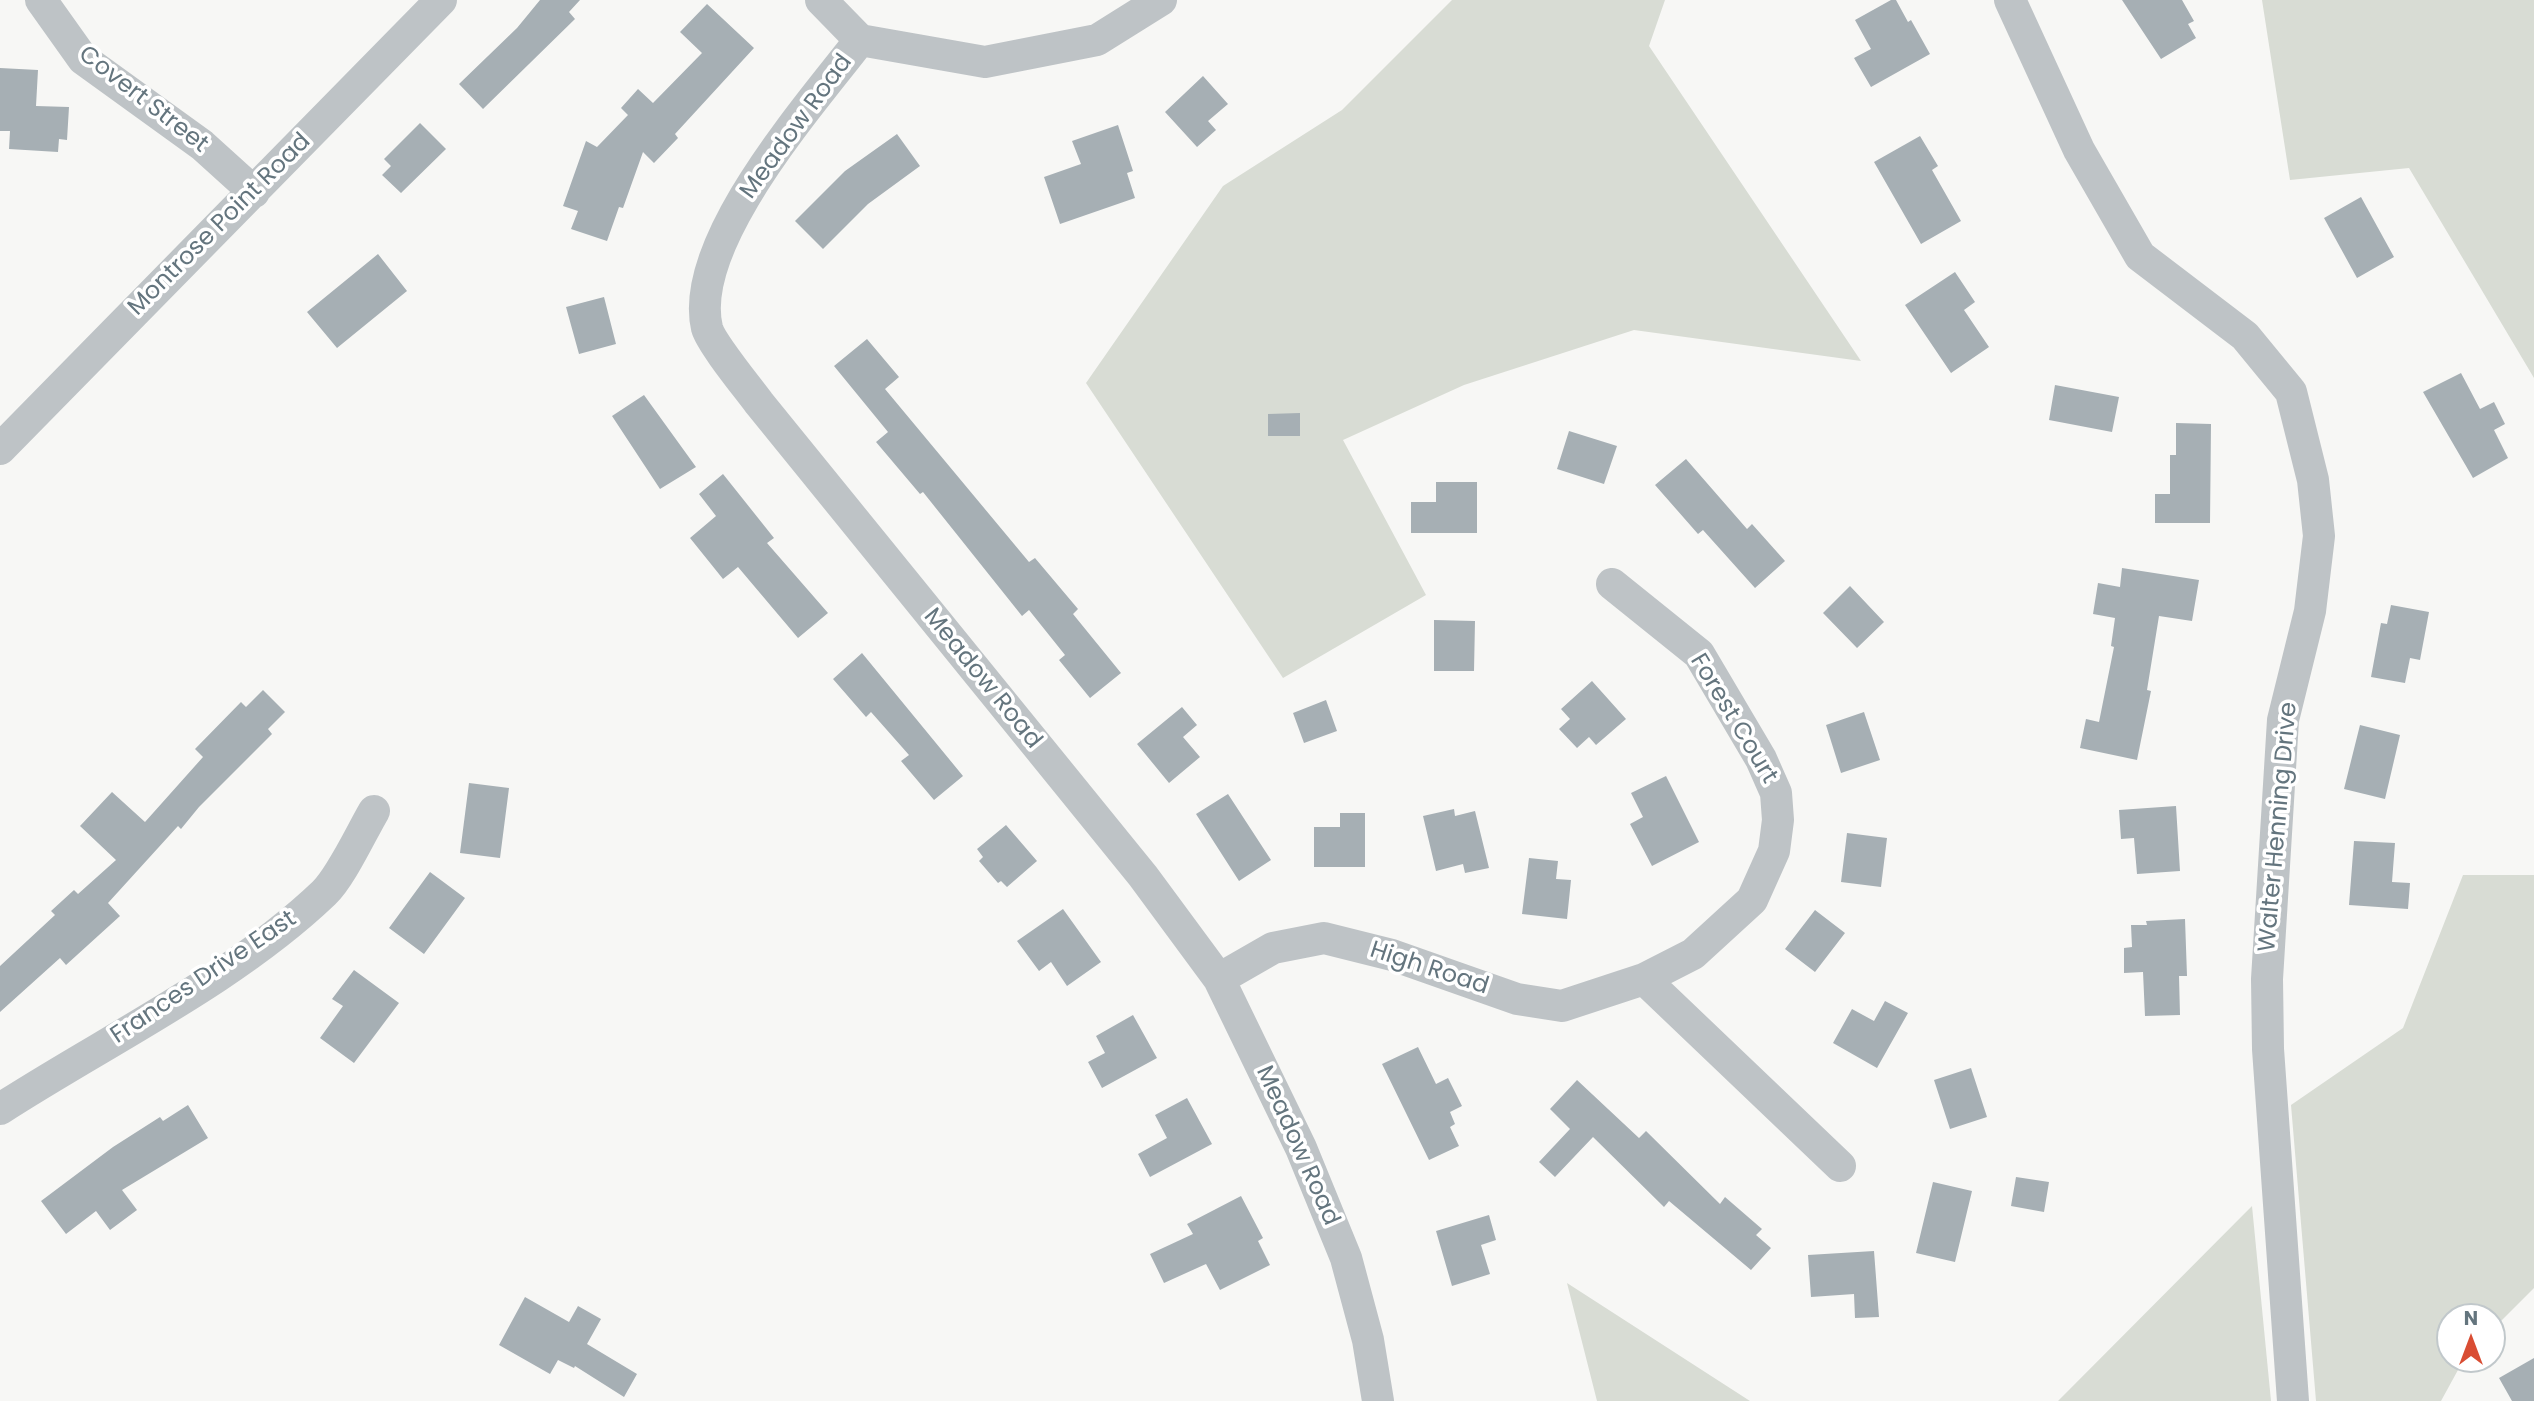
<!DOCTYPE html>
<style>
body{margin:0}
#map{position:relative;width:2534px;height:1401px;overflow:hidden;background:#f7f7f5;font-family:Poppins,sans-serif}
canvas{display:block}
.north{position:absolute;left:2436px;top:1303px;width:70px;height:70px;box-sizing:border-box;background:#fff;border:2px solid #c1c8cb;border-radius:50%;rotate:0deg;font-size:19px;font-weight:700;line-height:28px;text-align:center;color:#64757e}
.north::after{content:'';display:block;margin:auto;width:24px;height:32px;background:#d94d33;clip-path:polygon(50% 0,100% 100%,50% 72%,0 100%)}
</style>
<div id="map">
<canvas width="2534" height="1401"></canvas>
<div class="north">N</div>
</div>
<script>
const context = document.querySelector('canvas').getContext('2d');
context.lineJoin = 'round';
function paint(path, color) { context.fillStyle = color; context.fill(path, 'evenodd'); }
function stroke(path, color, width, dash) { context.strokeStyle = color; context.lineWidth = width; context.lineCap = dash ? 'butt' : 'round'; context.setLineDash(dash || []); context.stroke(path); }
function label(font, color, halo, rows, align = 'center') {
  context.font = font + ' Poppins,sans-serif'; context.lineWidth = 7; context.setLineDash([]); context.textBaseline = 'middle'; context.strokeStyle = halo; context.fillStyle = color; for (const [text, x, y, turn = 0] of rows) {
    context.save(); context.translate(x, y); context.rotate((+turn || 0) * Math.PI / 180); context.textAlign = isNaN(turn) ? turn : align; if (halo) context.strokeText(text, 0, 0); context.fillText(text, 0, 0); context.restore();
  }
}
const green = new Path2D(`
 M 1452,0 L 1665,0 L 1649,46 L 1861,361 L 1634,330 L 1464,385 L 1343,440 L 1426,595 L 1283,678 L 1086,383 L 1223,186 L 1342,110 Z
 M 2262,0 L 2534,0 L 2534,378 L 2409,168 L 2290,180 Z
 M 2463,875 L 2534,875 L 2534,1288 L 2492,1330 L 2492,1317 L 2450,1317 L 2450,1359 L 2464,1359 L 2441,1401 L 2316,1401 L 2291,1105 L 2403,1028 Z
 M 2252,1206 L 2271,1401 L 2058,1401 Z
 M 1567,1283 L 1750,1401 L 1597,1401 Z`);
const building = new Path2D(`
 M 540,0 L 580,0 L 569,12 L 575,19 L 483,109 L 459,84 L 517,28 Z
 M 1891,0 L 1896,0 L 1908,22 L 1911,20 L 1930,54 L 1871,87 L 1854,58 L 1871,49 L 1855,20 Z
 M 2122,0 L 2182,0 L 2194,21 L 2188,24 L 2196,38 L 2161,59 Z
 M 707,4 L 754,48 L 675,134 L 678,138 L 654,163 L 643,152 L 623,208 L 619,207 L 607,241 L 571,229 L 578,211 L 563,206 L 586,141 L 597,147 L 628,115 L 621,108 L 638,89 L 653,103 L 702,53 L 680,32 Z
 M 0,68 L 38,70 L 36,106 L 69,107 L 67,140 L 59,139 L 58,152 L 9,149 L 10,131 L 0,131 Z
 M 1203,76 L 1228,104 L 1208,121 L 1216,130 L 1197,147 L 1165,112 Z
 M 420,123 L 446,149 L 401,193 L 382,175 L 391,166 L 384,159 Z
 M 1118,125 L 1133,171 L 1127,173 L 1135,198 L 1060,224 L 1044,177 L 1081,164 L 1072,141 Z
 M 897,134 L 920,166 L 868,204 L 823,249 L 795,221 L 845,171 Z
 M 1920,136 L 1938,166 L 1932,170 L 1961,221 L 1921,244 L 1874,162 Z
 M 2361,197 L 2394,257 L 2357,278 L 2324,218 Z
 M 378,254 L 407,291 L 337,348 L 307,312 Z
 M 1955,272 L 1975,302 L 1964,310 L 1989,347 L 1951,373 L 1905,305 Z
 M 604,297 L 616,344 L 579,354 L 566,307 Z
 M 867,339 L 899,377 L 885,389 L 1029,562 L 1035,558 L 1078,609 L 1073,614 L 1121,673 L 1090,698 L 1059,660 L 1065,655 L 1029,610 L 1022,616 L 923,492 L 920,494 L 876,442 L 888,432 L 834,366 Z
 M 2461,373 L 2480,409 L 2494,402 L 2505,424 L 2494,430 L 2508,458 L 2473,478 L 2423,392 Z
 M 2055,385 L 2119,397 L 2112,432 L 2049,420 Z
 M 644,395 L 696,467 L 660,489 L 612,416 Z
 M 1300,413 L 1300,436 L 1268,436 L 1268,414 Z
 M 2176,423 L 2211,424 L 2210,523 L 2155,523 L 2155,494 L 2170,494 L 2170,455 L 2176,455 Z
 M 1569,431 L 1617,446 L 1604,484 L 1557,469 Z
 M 1686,459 L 1747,529 L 1752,524 L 1785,561 L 1755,588 L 1703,530 L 1698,534 L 1655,485 Z
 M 723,474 L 774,538 L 767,543 L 828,613 L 798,638 L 738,567 L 723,579 L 690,538 L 716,516 L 699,494 Z
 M 1436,482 L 1477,482 L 1477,533 L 1411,533 L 1411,502 L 1436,502 Z
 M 2122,568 L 2199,580 L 2192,621 L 2159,616 L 2147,690 L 2151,691 L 2137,760 L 2080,748 L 2086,719 L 2099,722 L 2114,647 L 2111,646 L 2115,618 L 2093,614 L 2098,583 L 2120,587 Z
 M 1850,586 L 1884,622 L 1857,648 L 1823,613 Z
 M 2391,605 L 2429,612 L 2420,660 L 2410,658 L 2405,683 L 2371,677 L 2381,623 L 2387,624 Z
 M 1434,620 L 1475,621 L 1474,671 L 1434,671 Z
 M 862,653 L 963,776 L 934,800 L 901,761 L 909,755 L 871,712 L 866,717 L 833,679 Z
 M 1592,681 L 1626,719 L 1596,745 L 1589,737 L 1577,748 L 1559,729 L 1570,719 L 1561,709 Z
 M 263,690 L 285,712 L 268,729 L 272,734 L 199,807 L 181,829 L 178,826 L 108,903 L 120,916 L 66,965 L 60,958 L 0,1012 L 0,966 L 55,915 L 51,911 L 74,890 L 78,894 L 116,860 L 80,826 L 112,792 L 145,822 L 203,757 L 195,749 L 241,702 L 246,707 Z
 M 1326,700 L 1337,731 L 1304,743 L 1293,713 Z
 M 1182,707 L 1197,725 L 1183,737 L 1200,757 L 1169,783 L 1137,744 Z
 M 1864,712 L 1880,760 L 1841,773 L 1826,725 Z
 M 2360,725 L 2400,735 L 2385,799 L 2344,789 Z
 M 1666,776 L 1699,842 L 1652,866 L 1630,824 L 1643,817 L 1631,793 Z
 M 469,783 L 509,788 L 500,858 L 460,853 Z
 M 1228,794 L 1271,860 L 1239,881 L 1196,814 Z
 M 2176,806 L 2180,871 L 2137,874 L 2134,838 L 2121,839 L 2119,810 Z
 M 1454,809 L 1455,816 L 1475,811 L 1489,868 L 1465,873 L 1463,864 L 1436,871 L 1423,816 Z
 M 1340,813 L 1365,813 L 1365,867 L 1314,867 L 1314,827 L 1340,827 Z
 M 1006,825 L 1037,861 L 1007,887 L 1001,881 L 998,883 L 979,861 L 983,857 L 977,849 Z
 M 1847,833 L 1887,838 L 1881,887 L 1841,882 Z
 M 2354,841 L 2395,843 L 2392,882 L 2410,883 L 2408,909 L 2349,905 Z
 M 1529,858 L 1558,861 L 1556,879 L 1571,880 L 1567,919 L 1522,914 Z
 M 430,872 L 465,898 L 424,954 L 389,928 Z
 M 1063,909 L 1101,962 L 1067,986 L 1051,962 L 1039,971 L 1017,941 Z
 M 1815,910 L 1845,933 L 1815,972 L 1785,949 Z
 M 2185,919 L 2187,976 L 2179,976 L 2180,1015 L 2145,1016 L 2143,972 L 2124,973 L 2124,948 L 2132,947 L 2131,925 L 2147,925 L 2146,921 Z
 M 354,970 L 399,1003 L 354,1063 L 320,1038 L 343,1006 L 332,999 Z
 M 1885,1001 L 1908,1013 L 1877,1068 L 1833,1043 L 1852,1009 L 1874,1021 Z
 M 1133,1015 L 1157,1058 L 1102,1088 L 1088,1062 L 1105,1053 L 1096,1036 Z
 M 1418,1047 L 1436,1084 L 1448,1078 L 1462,1106 L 1450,1112 L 1455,1124 L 1450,1127 L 1459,1146 L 1429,1160 L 1382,1064 Z
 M 1971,1068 L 1987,1117 L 1950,1129 L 1934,1080 Z
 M 1577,1080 L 1639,1138 L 1646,1131 L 1720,1204 L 1725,1197 L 1762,1229 L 1756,1235 L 1771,1248 L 1751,1270 L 1669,1201 L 1664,1207 L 1593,1137 L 1555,1177 L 1539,1162 L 1570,1129 L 1550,1109 Z
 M 1187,1098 L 1212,1144 L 1150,1177 L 1138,1154 L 1167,1138 L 1155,1115 Z
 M 188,1105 L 208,1138 L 122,1190 L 137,1210 L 110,1230 L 96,1211 L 66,1234 L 41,1201 L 113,1147 L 160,1117 L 163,1121 Z
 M 2016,1177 L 2049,1182 L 2044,1212 L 2011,1206 Z
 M 1933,1182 L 1972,1191 L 1955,1262 L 1916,1253 Z
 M 1241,1196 L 1263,1238 L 1258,1241 L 1270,1265 L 1220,1290 L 1206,1264 L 1164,1283 L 1150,1254 L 1193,1234 L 1187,1224 Z
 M 1489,1215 L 1496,1240 L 1481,1245 L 1490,1274 L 1452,1286 L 1436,1231 Z
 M 1874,1251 L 1879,1317 L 1855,1318 L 1854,1294 L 1811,1297 L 1808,1255 Z
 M 525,1297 L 569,1322 L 578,1306 L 601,1319 L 587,1344 L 637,1374 L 624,1397 L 575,1366 L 574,1368 L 558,1360 L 550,1374 L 499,1345 Z
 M 2534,1358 L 2534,1401 L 2512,1401 L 2499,1378 Z`);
const minor = new Path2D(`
 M 41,0 L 83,59 L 202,145 L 254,192
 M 821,0 L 860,40
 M 2010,0 L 2079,150 L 2140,256 L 2245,336 L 2291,392 L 2313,480 L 2319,536 L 2310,611 L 2283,720 L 2267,979 L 2268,1049 L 2293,1401
 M 860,40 C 811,104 687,243 707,328 C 711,343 748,388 759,403 L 1143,876 L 1219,979 L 1301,1148 L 1346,1258 L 1368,1340 L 1378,1401
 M 860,40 L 985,62 L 1097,40 L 1161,0
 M 0,449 L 441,0
 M 1219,979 L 1273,948 L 1324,938 L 1392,955 L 1517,999 L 1562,1006 L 1644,979 L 1693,954 L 1752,900 L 1774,851 L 1778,820 L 1776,793 L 1761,759 L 1699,654 L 1612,584
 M 1644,979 L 1840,1166
 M 0,1109 C 105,1041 233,980 324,893 C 341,877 361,833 374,811`);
const streetNames = [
 ["Covert Street",143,100,38],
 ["Meadow Road",797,127,-54],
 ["Montrose Point Road",220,225,-45],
 ["Meadow Road",982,679,51],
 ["Forest Court",1733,719,59],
 ["Walter Henning Drive",2279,827,-85],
 ["High Road",1429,969,18],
 ["Frances Drive East",204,978,-34],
 ["Meadow Road",1297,1146,66]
];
paint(green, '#d8dcd4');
paint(building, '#a6afb4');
stroke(minor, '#bec3c6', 32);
label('24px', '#64757e', '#fff', streetNames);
</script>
